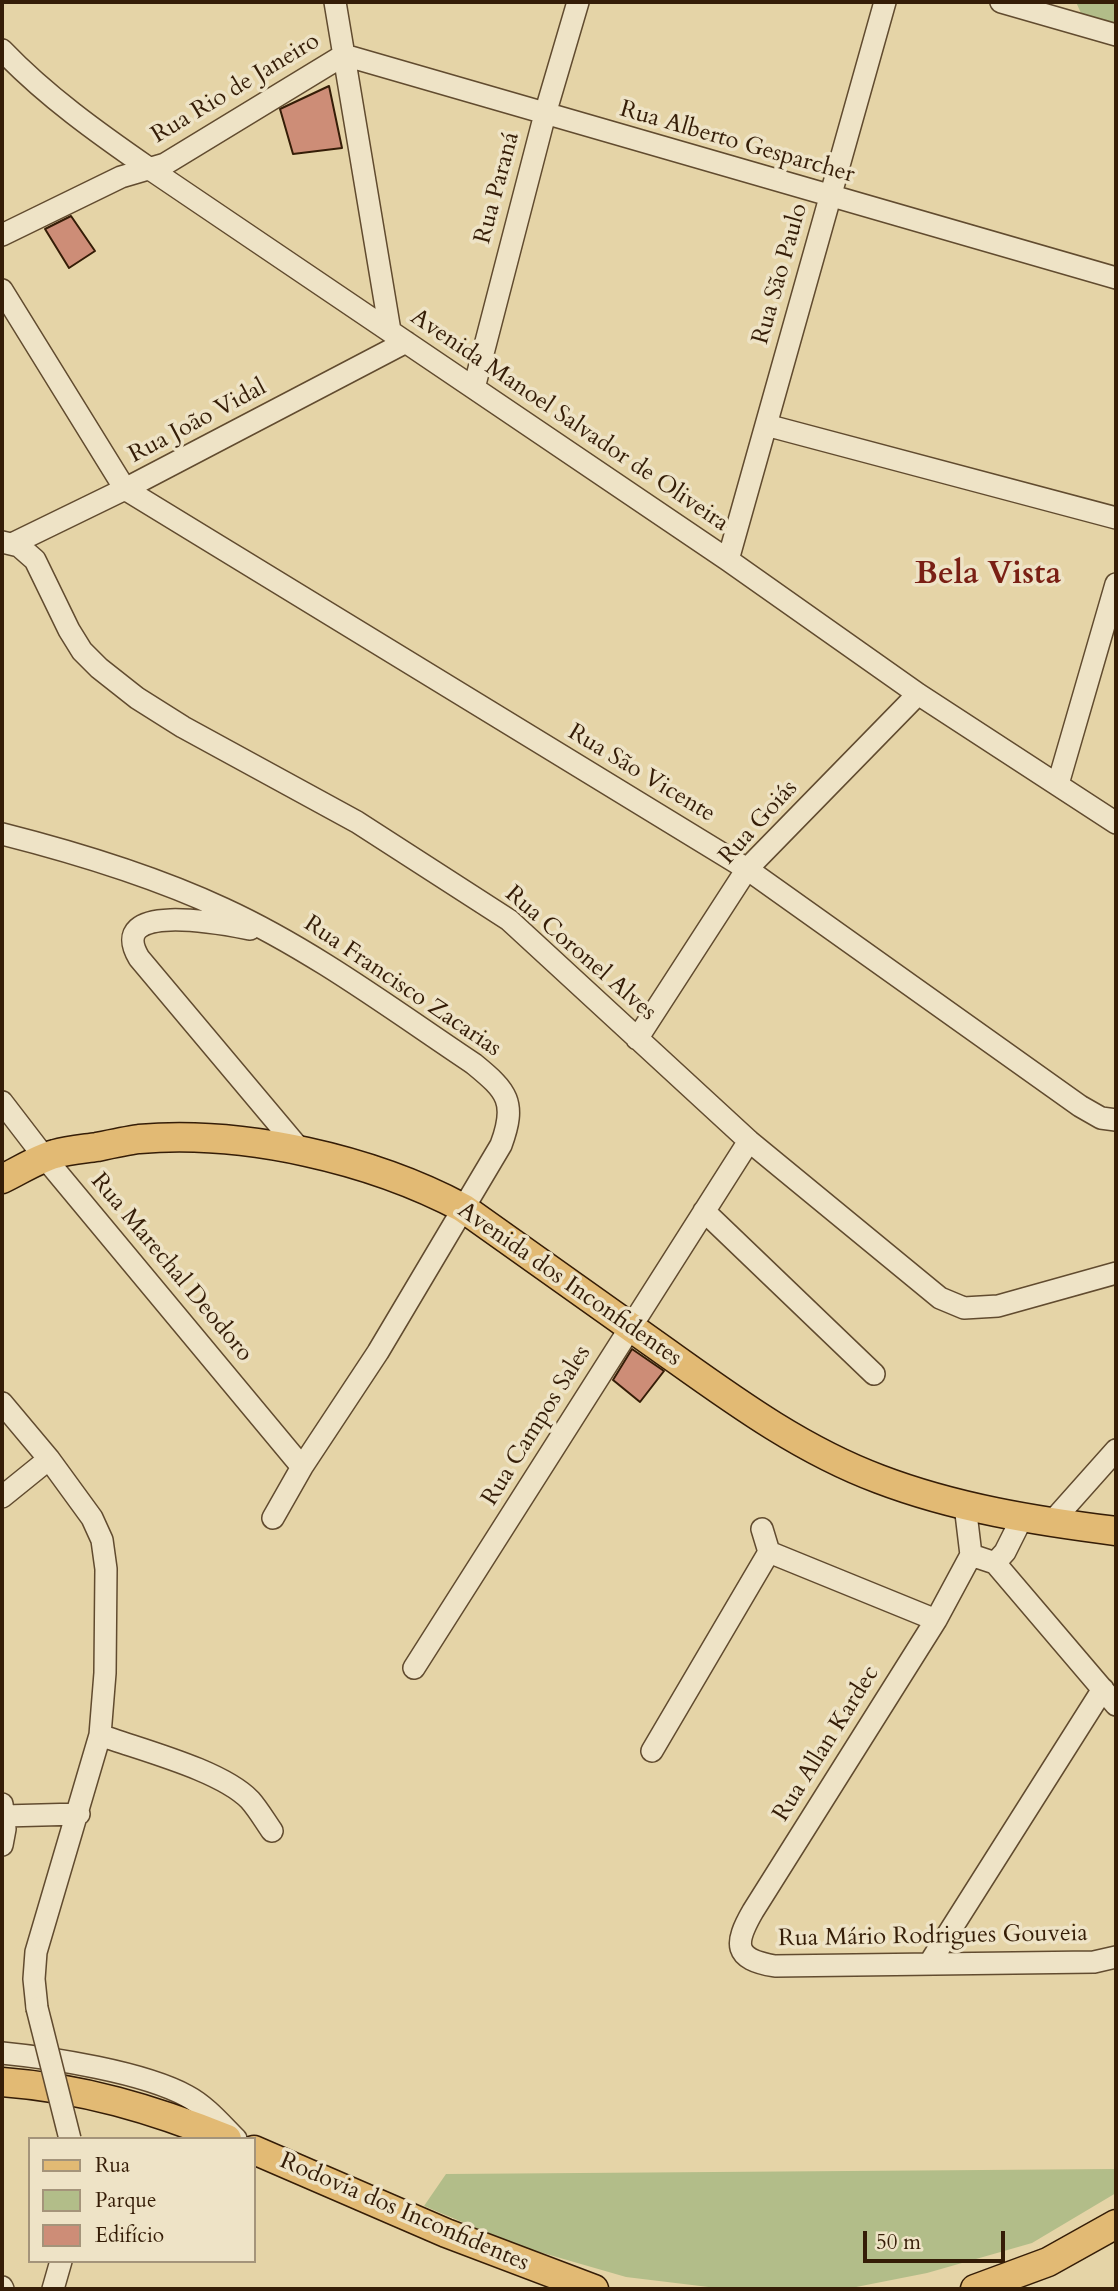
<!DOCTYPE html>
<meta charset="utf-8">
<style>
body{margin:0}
#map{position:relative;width:1118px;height:2291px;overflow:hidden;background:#e5d4a7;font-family:Cardo,serif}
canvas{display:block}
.frame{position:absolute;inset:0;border:4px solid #351d07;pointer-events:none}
.legend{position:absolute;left:28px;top:2137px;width:228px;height:126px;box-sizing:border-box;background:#eee3c6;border:2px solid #a4947a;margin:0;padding:9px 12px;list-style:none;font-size:21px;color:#351d07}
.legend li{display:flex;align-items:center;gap:14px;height:35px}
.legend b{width:35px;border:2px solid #a4947a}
.scale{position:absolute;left:863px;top:2231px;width:142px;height:32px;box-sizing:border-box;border:4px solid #351d07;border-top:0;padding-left:9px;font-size:21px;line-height:24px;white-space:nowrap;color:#351d07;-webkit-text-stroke:5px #eee3c6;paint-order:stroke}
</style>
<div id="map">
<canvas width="1118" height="2291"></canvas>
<div class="frame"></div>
<ul class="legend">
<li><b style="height:9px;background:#e2ba74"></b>Rua</li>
<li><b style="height:19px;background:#b2bd89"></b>Parque</li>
<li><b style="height:19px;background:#cd8d77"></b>Edifício</li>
</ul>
<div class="scale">50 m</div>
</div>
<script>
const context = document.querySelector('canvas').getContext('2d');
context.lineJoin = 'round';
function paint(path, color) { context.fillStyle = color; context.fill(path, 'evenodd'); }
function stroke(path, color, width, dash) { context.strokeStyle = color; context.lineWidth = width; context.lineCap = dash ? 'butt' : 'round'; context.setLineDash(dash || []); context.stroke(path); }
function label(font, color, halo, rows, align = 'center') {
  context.font = font + ' Cardo,serif'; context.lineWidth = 7; context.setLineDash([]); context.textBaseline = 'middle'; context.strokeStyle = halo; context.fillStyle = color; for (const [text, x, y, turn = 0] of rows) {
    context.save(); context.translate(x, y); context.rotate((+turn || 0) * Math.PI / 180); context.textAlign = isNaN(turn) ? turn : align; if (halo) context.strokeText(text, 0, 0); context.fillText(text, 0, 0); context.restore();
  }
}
const green = new Path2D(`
 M 1076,2 L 1116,2 L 1116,28 L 1084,20 Z
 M 1116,2169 L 1116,2193 L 1032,2243 L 927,2273 L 846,2289 L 725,2289 L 626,2277 L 522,2247 L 424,2206 L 446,2174 Z`);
const building = new Path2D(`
 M 329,86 L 342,148 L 293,154 L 280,109 Z
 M 71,216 L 95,251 L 69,268 L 45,229 Z
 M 632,1349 L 664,1371 L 640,1402 L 613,1380 Z`);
const minor = new Path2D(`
 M 335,2 L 390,331
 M 1001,2 L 1116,35
 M 2,50 C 46,96 98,133 150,169 L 728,560 L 918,694 L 1116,823
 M 2,235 L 121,177 L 165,164 L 344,55 L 1116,278
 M 2,290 L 125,489 L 747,869 L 1080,1106 L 1101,1118 L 1116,1120
 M 474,388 L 545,114 L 578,2
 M 766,425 L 1116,518
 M 2,542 L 19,546 L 35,560 L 69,630 L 82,651 L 99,668 L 137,698 L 183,727 L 357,822 L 509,920 L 749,1141 L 940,1298 L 964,1308 L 998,1306 L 1116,1273
 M 12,544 L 125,489 L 406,342
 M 728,560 L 885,2
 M 1058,784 L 1116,584
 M 2,834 C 77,853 153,876 224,909 C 313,950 393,1010 474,1064 C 507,1091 517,1102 501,1145 L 378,1352 L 302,1467 L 273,1518
 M 250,929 C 224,924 105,900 139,958 L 302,1152
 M 637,1039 L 747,869 L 918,694
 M 2,1102 L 45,1158 L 302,1467
 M 704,1211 L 874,1374
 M 2,1403 L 49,1459 L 92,1518 L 102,1540 L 106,1569 L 105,1673 L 100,1735 L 36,1952 L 34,1979 L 37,2008
 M 2,1497 L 49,1459
 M 965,1505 L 971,1555 L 995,1563 L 1005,1552 L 1022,1518
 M 1051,1523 L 1116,1450
 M 769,1552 L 936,1620
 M 971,1555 L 936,1620 L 753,1911 C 734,1944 733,1959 775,1966 L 1094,1962 L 1116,1957
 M 995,1563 L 1116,1705
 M 414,1668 L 749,1141
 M 100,1735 C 141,1750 221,1770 250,1800 C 258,1809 265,1821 272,1831
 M 652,1751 L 769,1552 L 762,1529
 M 2,1804 L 5,1829 L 2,1845
 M 4,1816 L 79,1814
 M 929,1964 L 1103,1689
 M 2,2053 C 53,2058 143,2072 187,2096 C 206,2106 221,2124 236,2139
 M 2,2287 L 3,2289
 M 53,2289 L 61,2261`);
const major = new Path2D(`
 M 2,1179 C 19,1171 37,1159 55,1154 C 68,1150 83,1149 97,1147 C 111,1144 125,1141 139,1139 C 244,1130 371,1159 463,1208 C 527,1253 590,1298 653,1343 C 725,1394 796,1448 879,1479 C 955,1508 1036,1521 1116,1531
 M 2,2082 C 82,2088 153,2109 227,2139
 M 254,2150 L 446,2233 L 594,2289
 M 975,2289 L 1048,2262 L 1116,2224`);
const minorBridge = new Path2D(`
 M 37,2008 L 70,2139`);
const streetNames = [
 ["Rua Rio de Janeiro",236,89,-31],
 ["Rua Alberto Gesparcher",737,143,16],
 ["Rua Paraná",498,188,-75],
 ["Rua São Paulo",781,274,-74],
 ["Avenida Manoel Salvador de Oliveira",569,421,34],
 ["Rua João Vidal",198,422,-28],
 ["Rua São Vicente",641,774,31],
 ["Rua Goiás",759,823,-48],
 ["Rua Coronel Alves",580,954,41],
 ["Rua Francisco Zacarias",402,987,34],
 ["Rua Marechal Deodoro",171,1268,50],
 ["Avenida dos Inconfidentes",569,1285,35],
 ["Rua Campos Sales",537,1426,-58],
 ["Rua Allan Kardec",827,1744,-58],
 ["Rua Mário Rodrigues Gouveia",933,1937,-1],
 ["Rodovia dos Inconfidentes",404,2213,23]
];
const districtNames = [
 ["Bela Vista",988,576]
];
paint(green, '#b2bd89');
paint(building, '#cd8d77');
stroke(building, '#351d07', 2);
stroke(minor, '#614b2f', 24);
stroke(major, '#351d07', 31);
stroke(minor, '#eee3c6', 21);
stroke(major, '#e2ba74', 28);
stroke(minorBridge, '#614b2f', 24, []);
stroke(minorBridge, '#eee3c6', 21);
label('24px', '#351d07', '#eee3c6', streetNames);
label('bold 32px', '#7a1f14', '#eee3c6', districtNames);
</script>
